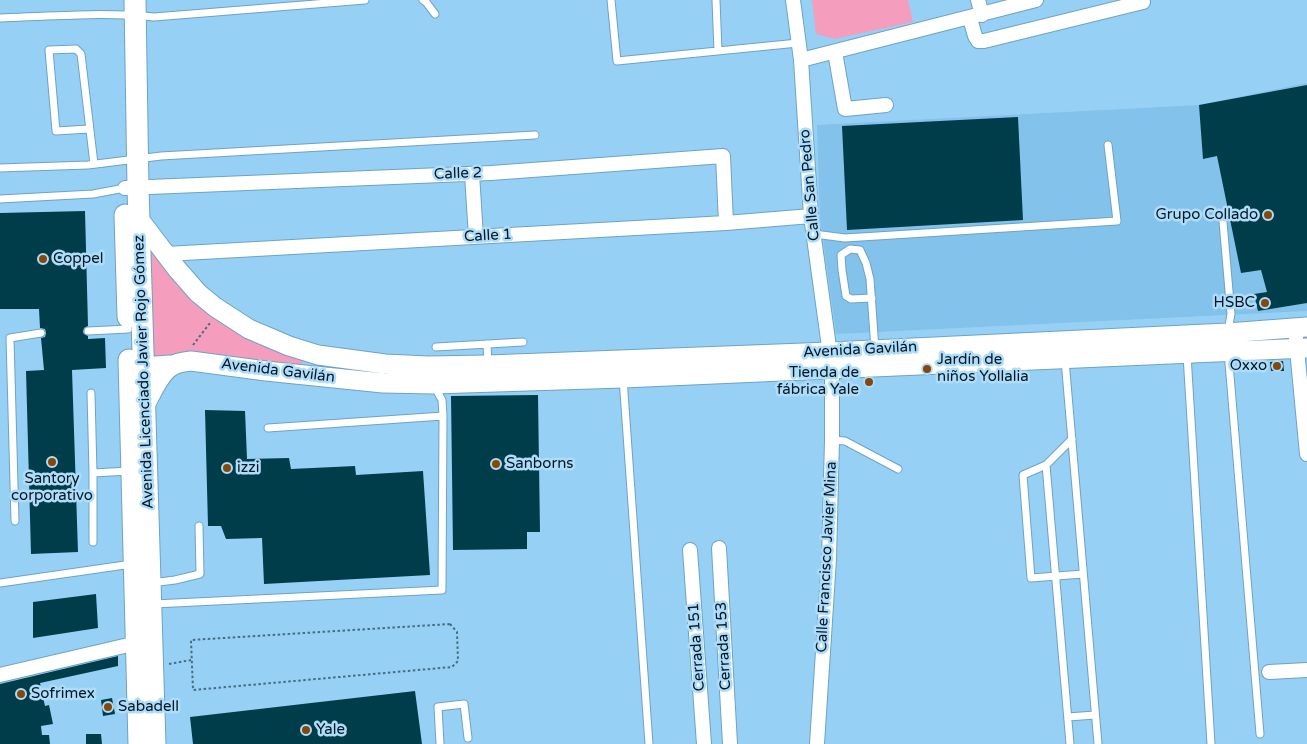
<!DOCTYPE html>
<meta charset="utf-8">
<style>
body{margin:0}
canvas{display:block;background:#97d0f5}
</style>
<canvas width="1307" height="744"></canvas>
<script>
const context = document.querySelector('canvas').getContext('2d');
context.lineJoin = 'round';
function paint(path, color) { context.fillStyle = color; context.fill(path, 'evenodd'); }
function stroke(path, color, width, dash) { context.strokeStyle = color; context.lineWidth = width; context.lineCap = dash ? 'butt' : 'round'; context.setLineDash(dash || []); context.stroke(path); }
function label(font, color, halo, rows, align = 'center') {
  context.font = font + ' "Varela Round",sans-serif'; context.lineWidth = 5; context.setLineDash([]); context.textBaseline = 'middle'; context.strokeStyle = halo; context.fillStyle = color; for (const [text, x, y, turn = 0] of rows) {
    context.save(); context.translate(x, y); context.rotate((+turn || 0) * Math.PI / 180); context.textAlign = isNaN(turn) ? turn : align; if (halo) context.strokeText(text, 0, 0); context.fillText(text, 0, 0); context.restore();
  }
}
const built = new Path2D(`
 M 1307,83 L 1307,311 L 836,334 L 820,218 L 817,125 L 1199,105 Z`);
const green = new Path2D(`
 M 812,0 L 908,0 L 913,22 L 835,39 L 816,34 Z
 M 148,250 L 163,256 L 184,284 L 303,357 L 302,363 L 297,369 L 151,366 Z`);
const building = new Path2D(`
 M 1307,85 L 1307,303 L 1258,311 L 1254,294 L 1267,292 L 1261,270 L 1241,273 L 1217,156 L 1203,159 L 1199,105 Z
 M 1018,117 L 1023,220 L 847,230 L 842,126 Z
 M 85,211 L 88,326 L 84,328 L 83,332 L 84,334 L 88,336 L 88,339 L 105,338 L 106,368 L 72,370 L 78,552 L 31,554 L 26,371 L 44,370 L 41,338 L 45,337 L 46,333 L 45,329 L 40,328 L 39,309 L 0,309 L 0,213 Z
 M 1283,361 L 1284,371 L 1271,371 L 1270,362 Z
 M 538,395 L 540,532 L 527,532 L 527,549 L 453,550 L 451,396 Z
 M 205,410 L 245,411 L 247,459 L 289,458 L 291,469 L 355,466 L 356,475 L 423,471 L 430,575 L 264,584 L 262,538 L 226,539 L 221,526 L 208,526 Z
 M 96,594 L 98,628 L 33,638 L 33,602 Z
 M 118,656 L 118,666 L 40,683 L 45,706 L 49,705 L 53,724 L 41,726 L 42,735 L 49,735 L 50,744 L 0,744 L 0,684 Z
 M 415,691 L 422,744 L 193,744 L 190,717 Z
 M 112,698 L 115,714 L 103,716 L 101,700 Z
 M 86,734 L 101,734 L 102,744 L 86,744 Z`);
const path = new Path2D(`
 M 193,345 L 210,323
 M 450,624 L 457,632 L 458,661 L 452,667 L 193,690 L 191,640 Z
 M 169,664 L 191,660`);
const lane = new Path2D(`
 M 423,0 L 426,2 L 435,14
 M 611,0 L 617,61 L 798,43
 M 716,0 L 718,51
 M 0,18 C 51,16 103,12 154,17 L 365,0
 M 89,129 L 56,131 L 49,50 L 76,49 L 81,54 L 94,164
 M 0,168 L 88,165 L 161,156 L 535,135
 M 0,199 L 93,194 L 125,188
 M 1223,222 L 1231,314 L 1228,331
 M 814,234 L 845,238 L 1117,221 L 1108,145
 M 872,298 L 851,299 L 846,296 L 842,270 L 841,255 L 850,249 L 860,250 L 866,263 L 870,279 L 875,349
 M 88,331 L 128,329
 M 487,344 L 488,365
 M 436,347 L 523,342
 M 1228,351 L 1260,734
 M 1187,355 L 1211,744
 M 1065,360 L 1098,744
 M 623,378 L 649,744
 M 91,393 L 93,473 L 129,471
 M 268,428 L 443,416 L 442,400 L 434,386
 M 832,440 L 845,441 L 898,469
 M 1046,465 L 1023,475 L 1031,578 L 1083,574
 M 93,473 L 93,542
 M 15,521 L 10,338 L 41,333
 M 0,583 L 132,564
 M 151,583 L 175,580 L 200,574 L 199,526
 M 154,604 L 442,590 L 443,416
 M 1068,717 L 1095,715
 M 440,744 L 438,707 L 464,704 L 468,738
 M 1070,744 L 1046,465 L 1072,439`);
const street = new Path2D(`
 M 793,0 L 801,60 L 811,216 L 832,369 L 832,440 L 829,559 L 817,744
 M 978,0 L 982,15
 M 970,18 L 975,36 L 978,41 L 984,41 L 1143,2
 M 835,52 L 845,109 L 886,105
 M 801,60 L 1036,0
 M 472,174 L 476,237
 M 125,188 L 491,173 L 723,156 L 726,223
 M 166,254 L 726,223 L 811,216
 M 1295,328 L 1307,454
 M 719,548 L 730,744
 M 690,550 L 704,744
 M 1269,672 L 1307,670
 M 0,675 L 137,643`);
const secondary = new Path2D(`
 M 139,219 L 177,269 L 198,293 L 215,307 L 249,329 L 289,346 L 318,355 L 385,364 L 428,366 L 488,365 L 830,352 L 1227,333 L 1307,327
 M 145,405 C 152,393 160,372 172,366 C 178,362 184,362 191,361 L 266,371 L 383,383 L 433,384 L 623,378 L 1307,348`);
const primary = new Path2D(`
 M 135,0 L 138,188 L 155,744
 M 125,215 L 128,317
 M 129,360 L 139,744
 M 130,369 L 170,366`);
const markers = [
 [1268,215,5,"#86470a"],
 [43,259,5,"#86470a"],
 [1265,303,5,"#86470a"],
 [1277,366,5,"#86470a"],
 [927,369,5,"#86470a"],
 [869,382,5,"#86470a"],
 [52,462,5,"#86470a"],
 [496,464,5,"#86470a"],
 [227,468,5,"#86470a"],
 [21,694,5,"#86470a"],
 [108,707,5,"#86470a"],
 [306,730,5,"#86470a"]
];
const streetNames = [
 ["Calle 2",458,174,-2],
 ["Calle San Pedro",810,185,-95],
 ["Calle 1",488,236,-3],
 ["Avenida Gavilán",860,350,-3],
 ["Avenida Gavilán",278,371,7],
 ["Avenida Licenciado Javier Rojo Gómez",144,372,-92],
 ["Calle Francisco Javier Mina",827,557,-87],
 ["Cerrada 153",724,646,-93],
 ["Cerrada 151",697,647,-94]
];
const poiNames = [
 ["Grupo Collado",1258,215,"right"],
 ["Coppel",53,259],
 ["HSBC",1255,303,"right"],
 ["Jardín de",937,360],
 ["niños Yollalia",937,377],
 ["Oxxo",1267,366,"right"],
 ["Tienda de",859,373,"right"],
 ["fábrica Yale",859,390,"right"],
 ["Sanborns",506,464],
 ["izzi",237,468],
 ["Santory",52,479,"center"],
 ["corporativo",52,496,"center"],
 ["Sofrimex",31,694],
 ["Sabadell",118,707],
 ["Yale",316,730]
];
paint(built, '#83c2eb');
paint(green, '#f49dbc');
paint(building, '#003d4a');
stroke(lane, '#6ca3c6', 9);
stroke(street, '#6ca3c6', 16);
stroke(secondary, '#6ca3c6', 21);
stroke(primary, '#6ca3c6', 23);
stroke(path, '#466c84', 2, [2.5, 2.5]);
stroke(lane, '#fff', 7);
stroke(street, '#fff', 14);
stroke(secondary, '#fff', 19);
stroke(primary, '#fff', 21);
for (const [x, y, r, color] of markers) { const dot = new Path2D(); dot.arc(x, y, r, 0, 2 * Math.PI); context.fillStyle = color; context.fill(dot); stroke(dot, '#afdcf9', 2); }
label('15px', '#021724', '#afdcf9', streetNames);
label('15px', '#021724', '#afdcf9', poiNames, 'left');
</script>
